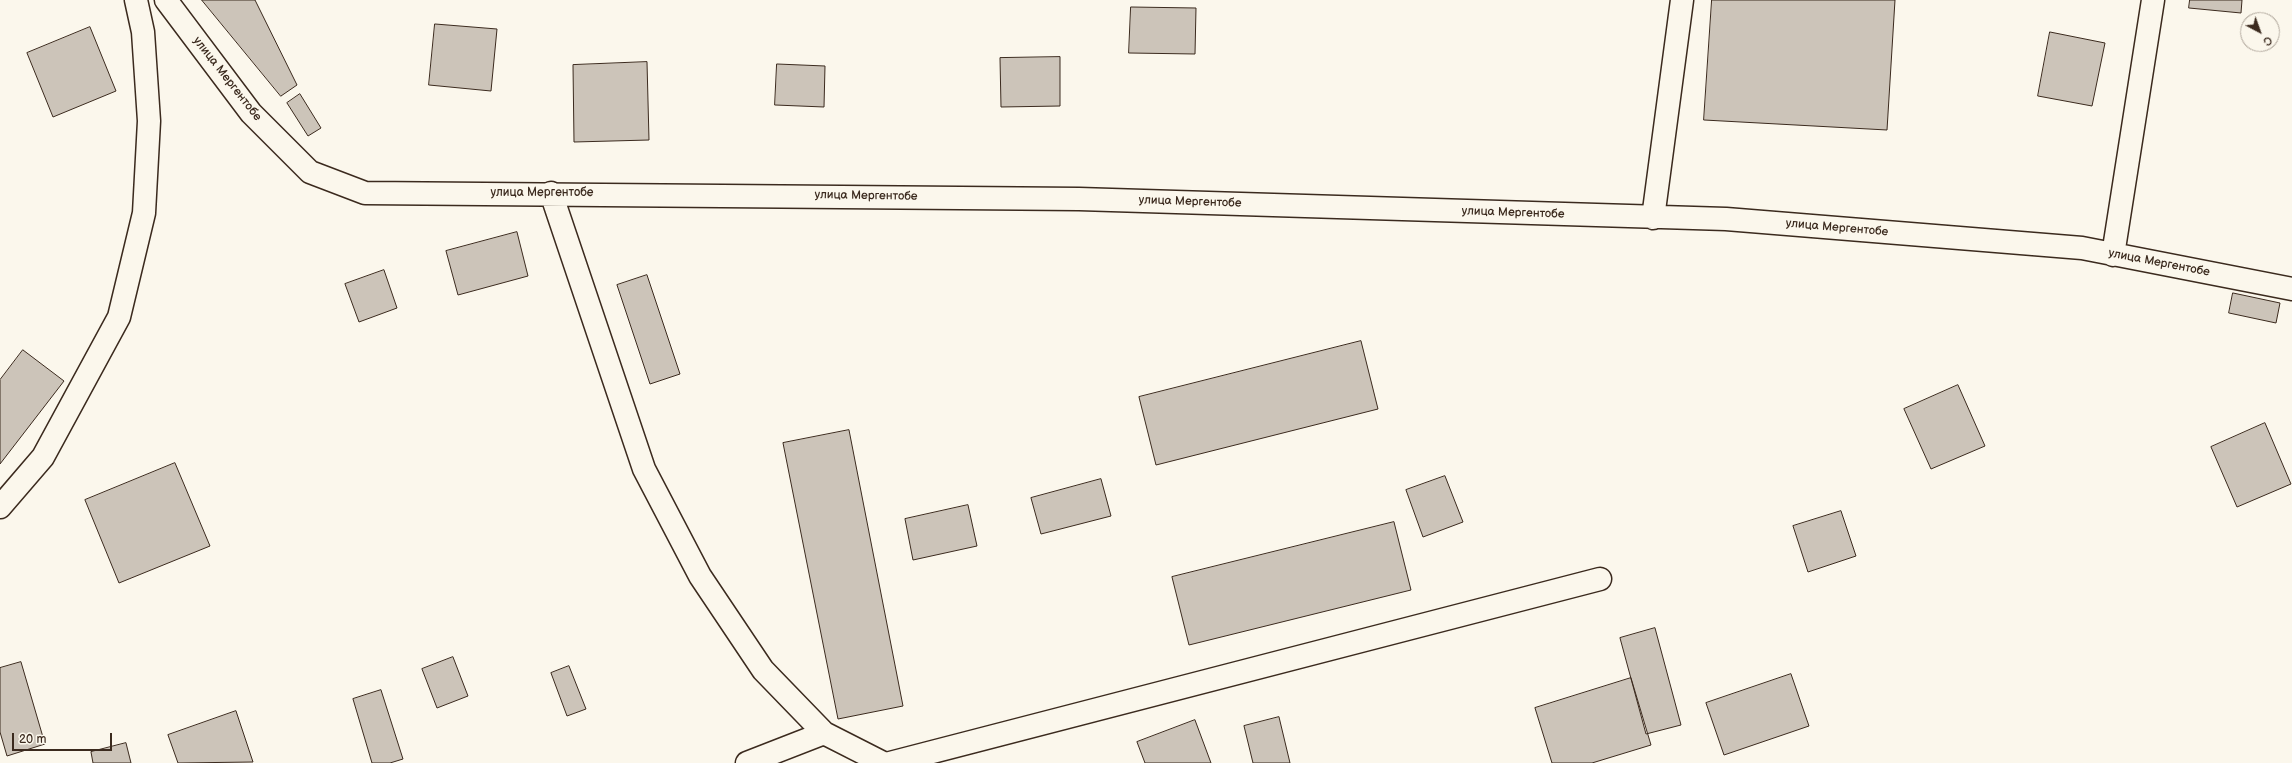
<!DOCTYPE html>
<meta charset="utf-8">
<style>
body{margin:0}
#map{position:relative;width:2292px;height:763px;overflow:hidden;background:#fbf7ec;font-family:"Balsamiq Sans",sans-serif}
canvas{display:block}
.north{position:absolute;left:2240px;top:12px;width:40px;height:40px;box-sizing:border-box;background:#fbf7ec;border:1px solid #aea59a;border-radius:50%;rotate:139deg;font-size:11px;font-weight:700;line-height:16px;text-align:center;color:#3b2a1e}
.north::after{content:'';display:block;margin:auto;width:14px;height:18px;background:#3b2a1e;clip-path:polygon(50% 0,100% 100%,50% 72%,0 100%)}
.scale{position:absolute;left:12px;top:733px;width:100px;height:18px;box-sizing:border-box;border:2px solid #3b2a1e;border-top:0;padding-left:5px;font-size:12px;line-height:14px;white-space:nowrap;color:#3b2a1e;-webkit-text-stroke:3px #fbf7ec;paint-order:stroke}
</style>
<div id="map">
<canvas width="2292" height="763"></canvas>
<div class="north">С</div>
<div class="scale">20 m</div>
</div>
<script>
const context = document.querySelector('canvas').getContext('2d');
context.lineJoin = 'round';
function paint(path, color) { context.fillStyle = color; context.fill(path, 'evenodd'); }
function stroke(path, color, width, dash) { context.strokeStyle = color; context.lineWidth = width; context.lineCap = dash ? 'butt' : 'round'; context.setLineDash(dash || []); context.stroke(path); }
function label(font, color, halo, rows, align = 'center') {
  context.font = font + ' "Balsamiq Sans",sans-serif'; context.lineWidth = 3; context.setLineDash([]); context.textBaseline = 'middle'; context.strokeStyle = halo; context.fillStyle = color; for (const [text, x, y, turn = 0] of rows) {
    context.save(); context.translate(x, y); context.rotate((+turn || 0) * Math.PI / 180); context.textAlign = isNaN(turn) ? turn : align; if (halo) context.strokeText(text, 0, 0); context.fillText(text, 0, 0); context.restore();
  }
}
const building = new Path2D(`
 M 202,0 L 255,0 L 297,85 L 281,96 Z
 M 1712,0 L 1895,0 L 1887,130 L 1704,120 Z
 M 2190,0 L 2242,0 L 2241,13 L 2189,8 Z
 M 1131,7 L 1196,8 L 1195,54 L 1129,53 Z
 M 435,24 L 497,29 L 491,91 L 429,85 Z
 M 90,27 L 116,91 L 53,117 L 27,53 Z
 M 2050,32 L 2105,43 L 2092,106 L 2038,96 Z
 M 1060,57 L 1060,106 L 1001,107 L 1000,58 Z
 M 647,62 L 649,140 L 574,142 L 573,65 Z
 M 777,64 L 825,66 L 824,107 L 775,105 Z
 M 300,94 L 321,128 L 308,136 L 287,103 Z
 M 517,232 L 528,276 L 458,295 L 446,251 Z
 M 384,270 L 397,308 L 359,322 L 345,284 Z
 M 647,275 L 680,374 L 650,384 L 617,285 Z
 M 2233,293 L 2280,303 L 2276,323 L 2229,313 Z
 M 1361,341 L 1378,409 L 1156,465 L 1139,397 Z
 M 23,350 L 64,381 L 0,464 L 0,380 Z
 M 1958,385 L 1985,446 L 1931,469 L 1904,409 Z
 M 2265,423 L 2291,484 L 2237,507 L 2211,447 Z
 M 849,430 L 903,706 L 838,719 L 783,443 Z
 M 175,463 L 210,546 L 119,583 L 85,500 Z
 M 1445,476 L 1463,522 L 1423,537 L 1406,490 Z
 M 1101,479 L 1111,516 L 1041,534 L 1031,498 Z
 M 968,505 L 977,546 L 913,560 L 905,519 Z
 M 1841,511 L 1856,556 L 1808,572 L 1793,526 Z
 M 1394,522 L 1411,590 L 1189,645 L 1172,577 Z
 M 1655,628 L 1681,725 L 1646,734 L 1620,638 Z
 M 453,657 L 468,696 L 437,708 L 422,669 Z
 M 21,662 L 45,744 L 7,756 L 0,732 L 0,668 Z
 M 569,666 L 586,709 L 567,716 L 551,673 Z
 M 1791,674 L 1809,726 L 1724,755 L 1706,703 Z
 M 1631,678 L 1651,745 L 1592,763 L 1552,763 L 1535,708 Z
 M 381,690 L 403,759 L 390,763 L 372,763 L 353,699 Z
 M 236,711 L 253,762 L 178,763 L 168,735 Z
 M 1279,717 L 1290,763 L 1253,763 L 1244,726 Z
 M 1195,720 L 1211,763 L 1145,763 L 1137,742 Z
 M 126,743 L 131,763 L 93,763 L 91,752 Z`);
const minor = new Path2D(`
 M 166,0 L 251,113 L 310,172 L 365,193 L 1079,199 L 1726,219 L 2082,248 L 2292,289
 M 551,193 L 644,469 L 700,576 L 763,670 L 824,733 L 883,763
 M 1653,218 L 1682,0
 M 2113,255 L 2153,0
 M 0,507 L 43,457 L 119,317 L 144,213 L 149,121 L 143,32 L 136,0
 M 747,763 L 824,733
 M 890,763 L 1600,579`);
const streetNames = [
 ["улица Мергентобе",227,79,52],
 ["улица Мергентобе",542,193],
 ["улица Мергентобе",866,196,1],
 ["улица Мергентобе",1190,202,2],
 ["улица Мергентобе",1513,213,2],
 ["улица Мергентобе",1837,228,5],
 ["улица Мергентобе",2159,263,11]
];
paint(building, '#ccc4b9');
stroke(building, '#3b2a1e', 1);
stroke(minor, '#3b2a1e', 25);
stroke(minor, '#fbf7ec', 22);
label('12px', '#3b2a1e', '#fbf7ec', streetNames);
</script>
